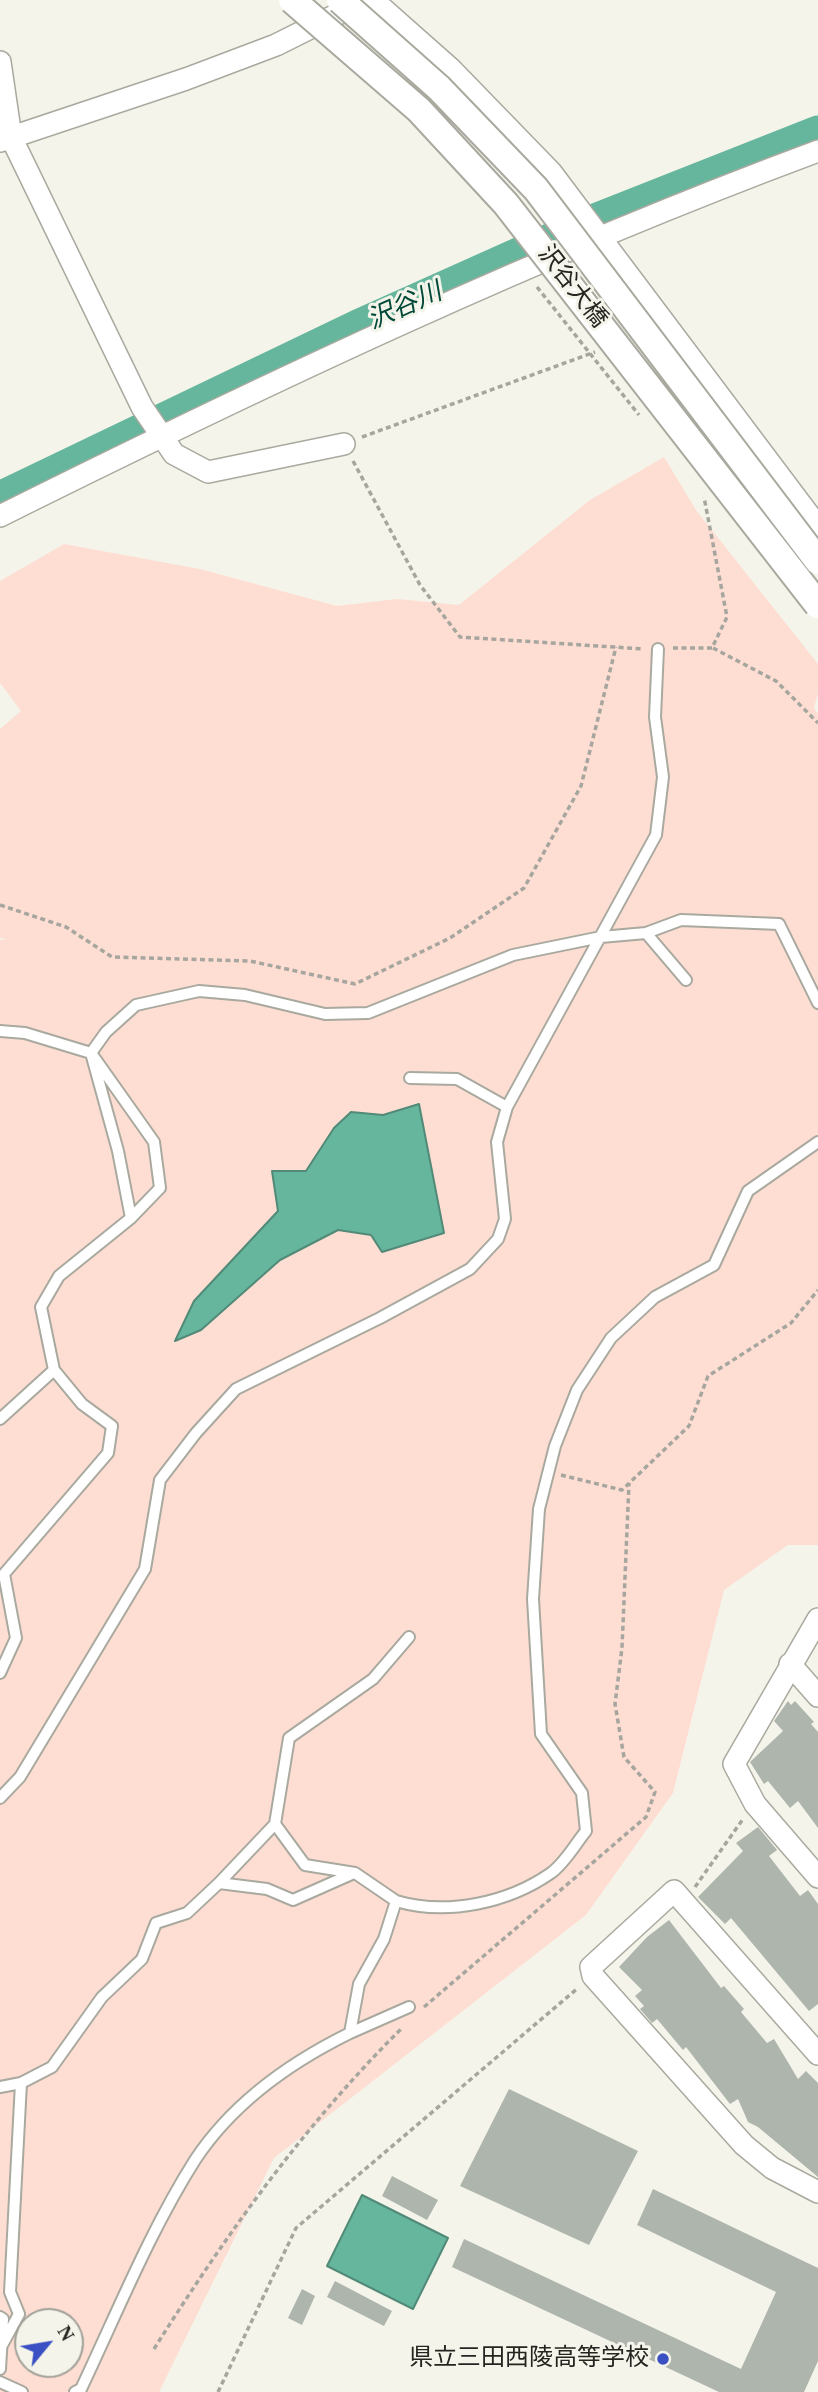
<!DOCTYPE html>
<meta charset="utf-8">
<style>
body{margin:0}
#map{position:relative;width:818px;height:2392px;overflow:hidden;background:#f4f4ea;font-family:"Times New Roman",serif}
canvas{display:block}
.north{position:absolute;left:14px;top:2308px;width:70px;height:70px;box-sizing:border-box;background:#f4f4ea;border:2px solid #a1a199;border-radius:50%;rotate:60deg;font-size:19px;font-weight:700;line-height:28px;text-align:center;color:#242420}
.north::after{content:'';display:block;margin:auto;width:24px;height:32px;background:#3b50c3;clip-path:polygon(50% 0,100% 100%,50% 72%,0 100%)}
</style>
<div id="map">
<canvas width="818" height="2392"></canvas>
<div class="north">N</div>
</div>
<script>
const context = document.querySelector('canvas').getContext('2d');
context.lineJoin = 'round';
function paint(path, color) { context.fillStyle = color; context.fill(path, 'evenodd'); }
function stroke(path, color, width, dash) { context.strokeStyle = color; context.lineWidth = width; context.lineCap = dash ? 'butt' : 'round'; context.setLineDash(dash || []); context.stroke(path); }
function label(font, color, halo, rows, align = 'center') {
  context.font = font + ' "Times New Roman","Noto Sans JP",serif'; context.lineWidth = 6; context.setLineDash([]); context.textBaseline = 'middle'; context.strokeStyle = halo; context.fillStyle = color; for (const [text, x, y, turn = 0] of rows) {
    context.save(); context.translate(x, y); context.rotate((+turn || 0) * Math.PI / 180); context.textAlign = isNaN(turn) ? turn : align; if (halo) context.strokeText(text, 0, 0); context.fillText(text, 0, 0); context.restore();
  }
}
const green = new Path2D(`
 M 664,457 L 696,510 L 818,664 L 818,693 L 814,708 L 818,714 L 818,1545 L 788,1545 L 724,1590 L 673,1793 L 586,1915 L 274,2158 L 159,2392 L 0,2392 L 0,940 L 7,939 L 0,938 L 0,729 L 21,711 L 0,683 L 0,581 L 64,544 L 200,569 L 337,606 L 397,599 L 459,605 L 590,500 ZM 28,2322 L 70,2322 L 70,2364 L 28,2364 Z`);
const water = new Path2D(`
 M 419,1104 L 444,1233 L 382,1252 L 371,1235 L 338,1230 L 280,1260 L 201,1330 L 175,1341 L 194,1301 L 278,1211 L 272,1171 L 306,1171 L 334,1128 L 351,1112 L 383,1115 Z
 M 362,2195 L 448,2238 L 413,2309 L 327,2266 Z`);
const river = new Path2D(`
 M 0,499 L 358,327 L 590,223 L 818,133`);
const building = new Path2D(`
 M 788,1701 L 791,1705 L 795,1701 L 814,1722 L 811,1724 L 818,1732 L 818,1828 L 798,1801 L 790,1808 L 768,1781 L 764,1784 L 750,1762 L 783,1731 L 774,1721 Z
 M 758,1827 L 777,1850 L 769,1856 L 800,1896 L 808,1890 L 818,1904 L 818,2004 L 809,2011 L 731,1918 L 725,1924 L 698,1897 L 743,1851 L 736,1843 Z
 M 669,1920 L 721,1988 L 724,1986 L 744,2009 L 741,2012 L 767,2043 L 774,2039 L 798,2079 L 806,2071 L 818,2083 L 818,2177 L 758,2127 L 748,2122 L 738,2099 L 730,2104 L 686,2047 L 683,2050 L 657,2019 L 652,2023 L 640,2009 L 644,2006 L 635,1996 L 642,1990 L 619,1967 L 647,1937 Z
 M 509,2089 L 638,2151 L 589,2245 L 460,2186 Z
 M 392,2176 L 438,2200 L 427,2220 L 382,2196 Z
 M 653,2189 L 818,2268 L 818,2361 L 804,2392 L 719,2392 L 452,2267 L 464,2239 L 741,2369 L 776,2292 L 637,2225 Z
 M 335,2281 L 392,2311 L 384,2326 L 327,2297 Z
 M 302,2289 L 315,2296 L 302,2325 L 288,2318 Z`);
const path = new Path2D(`
 M 537,287 L 639,415
 M 362,437 L 595,352
 M 353,461 L 420,585 L 460,637 L 644,649
 M 673,648 L 712,648 L 727,617 L 704,497
 M 713,648 L 776,681 L 818,723
 M 0,905 L 66,927 L 112,957 L 250,961 L 355,984 L 450,938 L 524,888 L 581,786 L 616,647
 M 561,1475 L 622,1490 L 689,1426 L 708,1376 L 791,1323 L 818,1290
 M 695,1887 L 743,1819
 M 424,2007 L 646,1817 L 655,1792 L 624,1757 L 615,1704 L 622,1648 L 629,1483
 M 154,2349 C 227,2233 306,2123 403,2027
 M 218,2392 L 296,2228 L 578,1988`);
const service = new Path2D(`
 M 646,933 L 686,980
 M 0,1031 L 25,1033 L 91,1053 L 118,1151 L 131,1218
 M 410,1078 L 457,1079 L 507,1107
 M 0,1419 L 54,1370
 M 0,1673 L 16,1638 L 4,1574 L 108,1453 L 112,1426 L 82,1404 L 54,1370 L 41,1307 L 59,1276 L 131,1218 L 160,1188 L 154,1142 L 91,1053 L 106,1032 L 136,1005 L 199,991 L 245,995 L 325,1014 L 368,1013 L 513,955 L 601,937 L 646,933 L 681,920 L 779,924 L 818,1003
 M 0,1798 L 20,1777 L 145,1569 L 160,1480 L 196,1433 L 236,1389 L 380,1318 L 470,1269 L 498,1239 L 505,1219 L 497,1142 L 507,1107 L 656,835 L 663,777 L 655,717 L 658,649
 M 275,1824 L 219,1883 L 267,1889 L 293,1900 L 354,1873
 M 396,1901 L 355,1873 L 305,1865 L 275,1824 L 289,1738 L 373,1679 L 409,1637
 M 350,2033 L 409,2007
 M 0,2087 L 21,2083 L 52,2067 L 102,1997 L 142,1959 L 156,1923 L 187,1913 L 219,1883
 M 0,2317 L 3,2319 L 0,2369
 M 1,2347 L 19,2314 L 10,2292 L 21,2083
 M 0,2382 L 22,2392
 M 75,2392 L 81,2389 C 117,2313 150,2231 195,2160 C 232,2104 291,2062 350,2033 L 359,1984 L 384,1939 L 396,1901 C 447,1916 508,1903 551,1873 C 565,1863 576,1843 586,1831 L 582,1793 L 541,1734 L 533,1599 L 539,1509 L 555,1446 L 577,1390 L 611,1338 L 655,1297 L 714,1265 L 748,1191 L 818,1142`);
const minor = new Path2D(`
 M 373,0 L 451,69 L 551,172 L 818,527
 M 0,62 L 11,137 L 142,407 L 174,454 L 208,472 L 344,444
 M 0,141 L 186,79 L 276,45 L 362,2
 M 0,516 C 267,383 538,255 818,151
 M 818,1619 L 734,1764 L 755,1804 L 818,1877
 M 790,1664 L 818,1696
 M 818,2054 L 674,1891 L 591,1967 L 593,1976 L 744,2145 L 772,2168 L 818,2192`);
const tertiaryBridge = new Path2D(`
 M 292,0 L 419,110 L 506,204 L 818,605
 M 340,0 L 439,88 L 536,189 L 818,561`);
const markers = [
 [663,2359,7,"#3b50c3"]
];
const streetNames = [
 ["沢谷大橋",572,287,52]
];
const poiNames = [
 ["県立三田西陵高等学校",649,2359]
];
const waterNames = [
 ["沢谷川",405,307,-24]
];
paint(green, '#feded3');
paint(water, '#65b69d');
stroke(water, '#528a78', 2);
stroke(river, '#65b69d', 35);
paint(building, '#aeb5ad');
stroke(service, '#a9a99f', 14);
stroke(minor, '#a9a99f', 24);
stroke(path, '#a6a69f', 3.5, [5, 3.5]);
stroke(service, '#fff', 10);
stroke(minor, '#fff', 21);
stroke(tertiaryBridge, '#a9a99f', 30, []);
stroke(tertiaryBridge, '#fff', 26);
for (const [x, y, r, color] of markers) { const dot = new Path2D(); dot.arc(x, y, r, 0, 2 * Math.PI); context.fillStyle = color; context.fill(dot); stroke(dot, '#f4f4ea', 2.5); }
label('24px', '#242420', '#f4f4ea', streetNames);
label('24px', '#242420', '#f4f4ea', poiNames, 'right');
label('italic 26px', '#004939', '#f4f4ea', waterNames);
</script>
